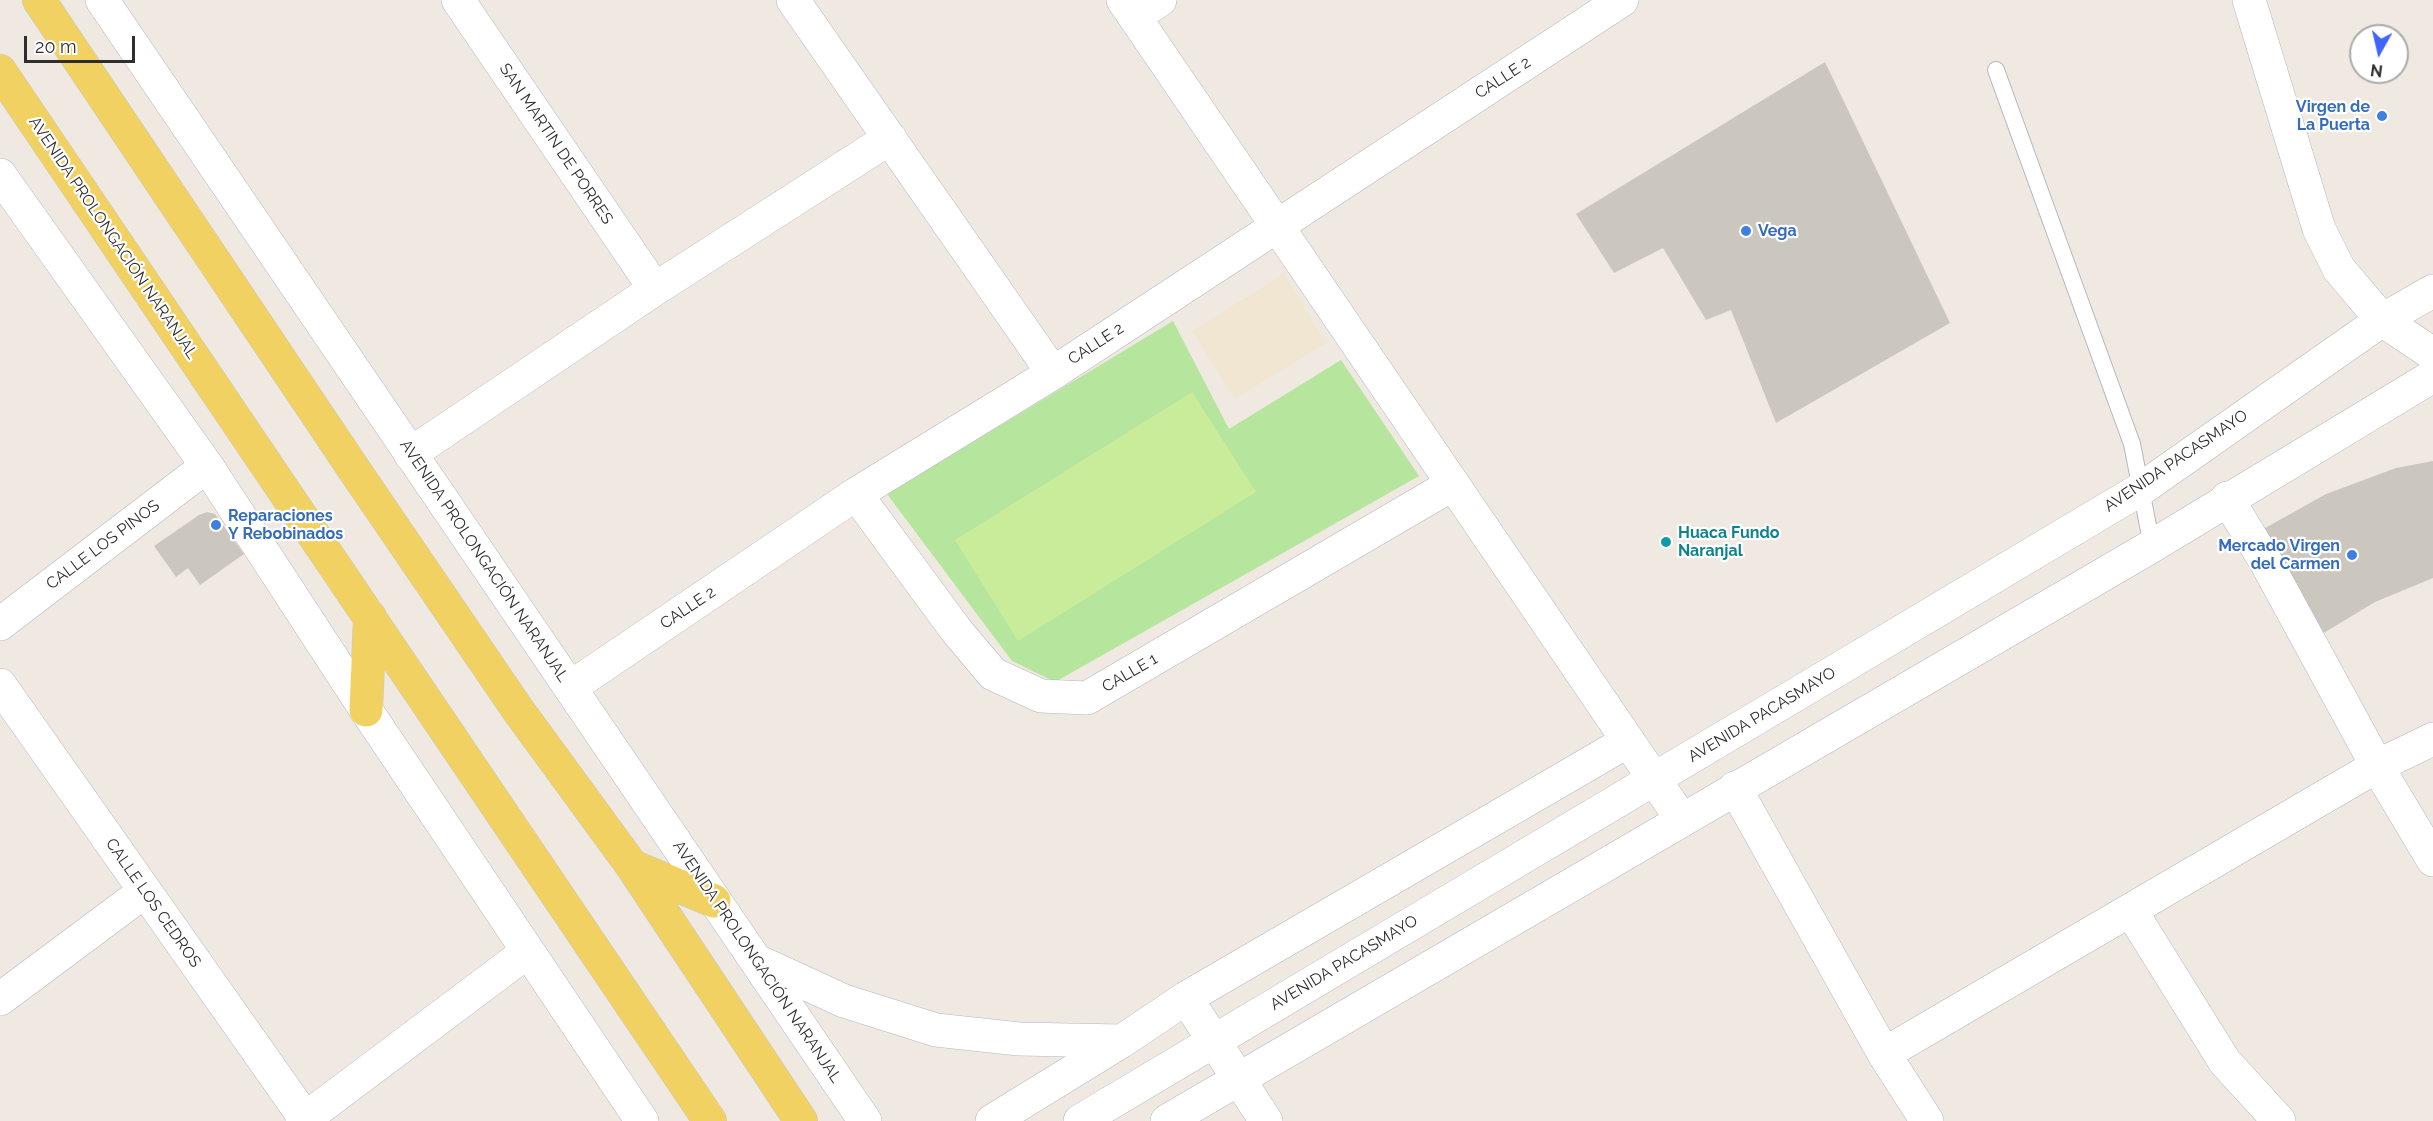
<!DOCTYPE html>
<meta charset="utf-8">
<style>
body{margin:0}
#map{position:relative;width:2433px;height:1121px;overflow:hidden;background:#efe9e1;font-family:Raleway,sans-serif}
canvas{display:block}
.north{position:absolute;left:2349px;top:24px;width:60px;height:60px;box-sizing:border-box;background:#fff;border:2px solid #ababab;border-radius:50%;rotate:188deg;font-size:16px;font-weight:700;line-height:24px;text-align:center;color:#2e2e2e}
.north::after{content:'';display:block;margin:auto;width:21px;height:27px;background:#4264fb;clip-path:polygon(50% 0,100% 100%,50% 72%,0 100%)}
.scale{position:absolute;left:24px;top:36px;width:111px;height:27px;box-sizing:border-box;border:3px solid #2e2e2e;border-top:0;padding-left:8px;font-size:18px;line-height:21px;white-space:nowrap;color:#2e2e2e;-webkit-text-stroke:4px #fff;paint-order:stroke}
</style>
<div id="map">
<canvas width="2433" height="1121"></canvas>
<div class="north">N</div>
<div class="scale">20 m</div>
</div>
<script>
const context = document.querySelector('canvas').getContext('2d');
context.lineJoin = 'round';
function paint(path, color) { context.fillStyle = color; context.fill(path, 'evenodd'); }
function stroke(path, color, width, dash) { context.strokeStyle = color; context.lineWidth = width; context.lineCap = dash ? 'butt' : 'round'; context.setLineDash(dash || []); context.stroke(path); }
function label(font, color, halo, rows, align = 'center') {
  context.font = font + ' Raleway,sans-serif'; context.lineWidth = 4.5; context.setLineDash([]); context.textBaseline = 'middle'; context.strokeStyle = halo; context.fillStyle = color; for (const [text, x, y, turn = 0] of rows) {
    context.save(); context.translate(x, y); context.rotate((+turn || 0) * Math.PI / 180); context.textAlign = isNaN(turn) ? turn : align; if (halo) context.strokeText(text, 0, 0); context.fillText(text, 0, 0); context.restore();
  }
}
const education = new Path2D(`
 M 1284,274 L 1326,343 L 1235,399 L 1192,331 Z`);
const green = new Path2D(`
 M 1173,321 L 1229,429 L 1341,360 L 1419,476 L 1055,682 L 1012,661 L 887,494 Z`);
const pitch = new Path2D(`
 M 1192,392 L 1256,492 L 1018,641 L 955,540 Z`);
const building = new Path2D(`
 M 1825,62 L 1950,323 L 1776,423 L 1731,310 L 1706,320 L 1663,248 L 1614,273 L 1576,214 Z
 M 2433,461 L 2433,578 L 2375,602 L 2317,637 L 2258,532 L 2326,494 L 2396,468 Z
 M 207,512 L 215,514 L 244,554 L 200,585 L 188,568 L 176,577 L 154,546 L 199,515 Z`);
const service = new Path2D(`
 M 1996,70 L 2132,444 L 2152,546`);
const minor = new Path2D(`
 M 458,0 L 655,289
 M 793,0 L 1053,373
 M 1123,0 L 1682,820
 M 1135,16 L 1160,0
 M 410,454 L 655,289 L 890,138
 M 856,494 L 956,630 L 993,674 L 1041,696 L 1087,698 L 1453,484
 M 2227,498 L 2267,564 L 2377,766 L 2433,860
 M 0,624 L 207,466
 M 0,685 L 307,1121
 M 571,687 L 856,494 L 1053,373 L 1622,0
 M 1735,788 L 1884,1054 L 1927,1121
 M 2131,911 L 2225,1062 L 2279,1121
 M 1186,998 L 1266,1121
 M 0,999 L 145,891
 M 1884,1054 L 2377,766 L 2433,739
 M 302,1121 L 527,952
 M 992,1121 L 1122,1041 L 1186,998 L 1628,741`);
const tertiary = new Path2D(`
 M 102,0 L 865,1121
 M 2249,0 L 2319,229 L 2339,269 L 2382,320 L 2433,354
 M 0,175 L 207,466 L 366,710 L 642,1121
 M 757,961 L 844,1001 L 936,1030 L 1019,1039 L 1122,1041`);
const secondary = new Path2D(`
 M 1080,1121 L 2141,489 L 2382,320 L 2433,291
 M 1167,1121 L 2152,546 L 2433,376`);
const primary = new Path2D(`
 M 39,0 L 353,468 L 518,710 L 632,866 L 801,1121
 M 0,71 L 710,1121
 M 366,710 L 370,617
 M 632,866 L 714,901`);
const markers = [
 [2382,116,6,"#3f7fe0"],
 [1746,231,6,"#3f7fe0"],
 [216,525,6,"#3f7fe0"],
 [1666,542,6,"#0f9aa8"],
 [2352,555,6,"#3f7fe0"]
];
const streetNames = [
 ["CALLE 2",1503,78,-33],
 ["SAN MARTIN DE PORRES",556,144,56],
 ["AVENIDA PROLONGACIÓN NARANJAL",113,238,56],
 ["CALLE 2",1096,344,-33],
 ["AVENIDA PACASMAYO",2176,461,-34],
 ["CALLE LOS PINOS",103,545,-37],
 ["AVENIDA PROLONGACIÓN NARANJAL",484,561,56],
 ["CALLE 2",688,608,-34],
 ["CALLE 1",1130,673,-30],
 ["AVENIDA PACASMAYO",1762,715,-31],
 ["CALLE LOS CEDROS",153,903,55],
 ["AVENIDA PROLONGACIÓN NARANJAL",757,962,56],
 ["AVENIDA PACASMAYO",1344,963,-31]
];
const shopNames = [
 ["Virgen de",2370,107],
 ["La Puerta",2370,125],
 ["Vega",1758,231,"left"],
 ["Reparaciones",228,516,"left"],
 ["Y Rebobinados",228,534,"left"],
 ["Mercado Virgen",2340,546],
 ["del Carmen",2340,564]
];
const cultureNames = [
 ["Huaca Fundo",1678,533],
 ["Naranjal",1678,551]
];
paint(education, '#f0e6d1');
paint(green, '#b6e59e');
paint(pitch, '#c9ec9a');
paint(building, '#cbc7bf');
stroke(service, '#b4b7c1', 18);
stroke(minor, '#b4b7c1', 34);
stroke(tertiary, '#b4b7c1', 34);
stroke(secondary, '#b4b7c1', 34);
stroke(primary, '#c9c9c9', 34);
stroke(service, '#fff', 16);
stroke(minor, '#fff', 33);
stroke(tertiary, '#fff', 33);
stroke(secondary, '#fff', 33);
stroke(primary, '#f2d163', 33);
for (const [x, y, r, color] of markers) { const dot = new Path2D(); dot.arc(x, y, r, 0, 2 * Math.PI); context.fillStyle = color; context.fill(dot); stroke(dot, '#fff', 2); }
label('16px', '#2e2e2e', '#fff', streetNames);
label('bold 16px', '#366cbe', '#fff', shopNames, 'right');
label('bold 16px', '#0d838f', '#fff', cultureNames, 'left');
</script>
